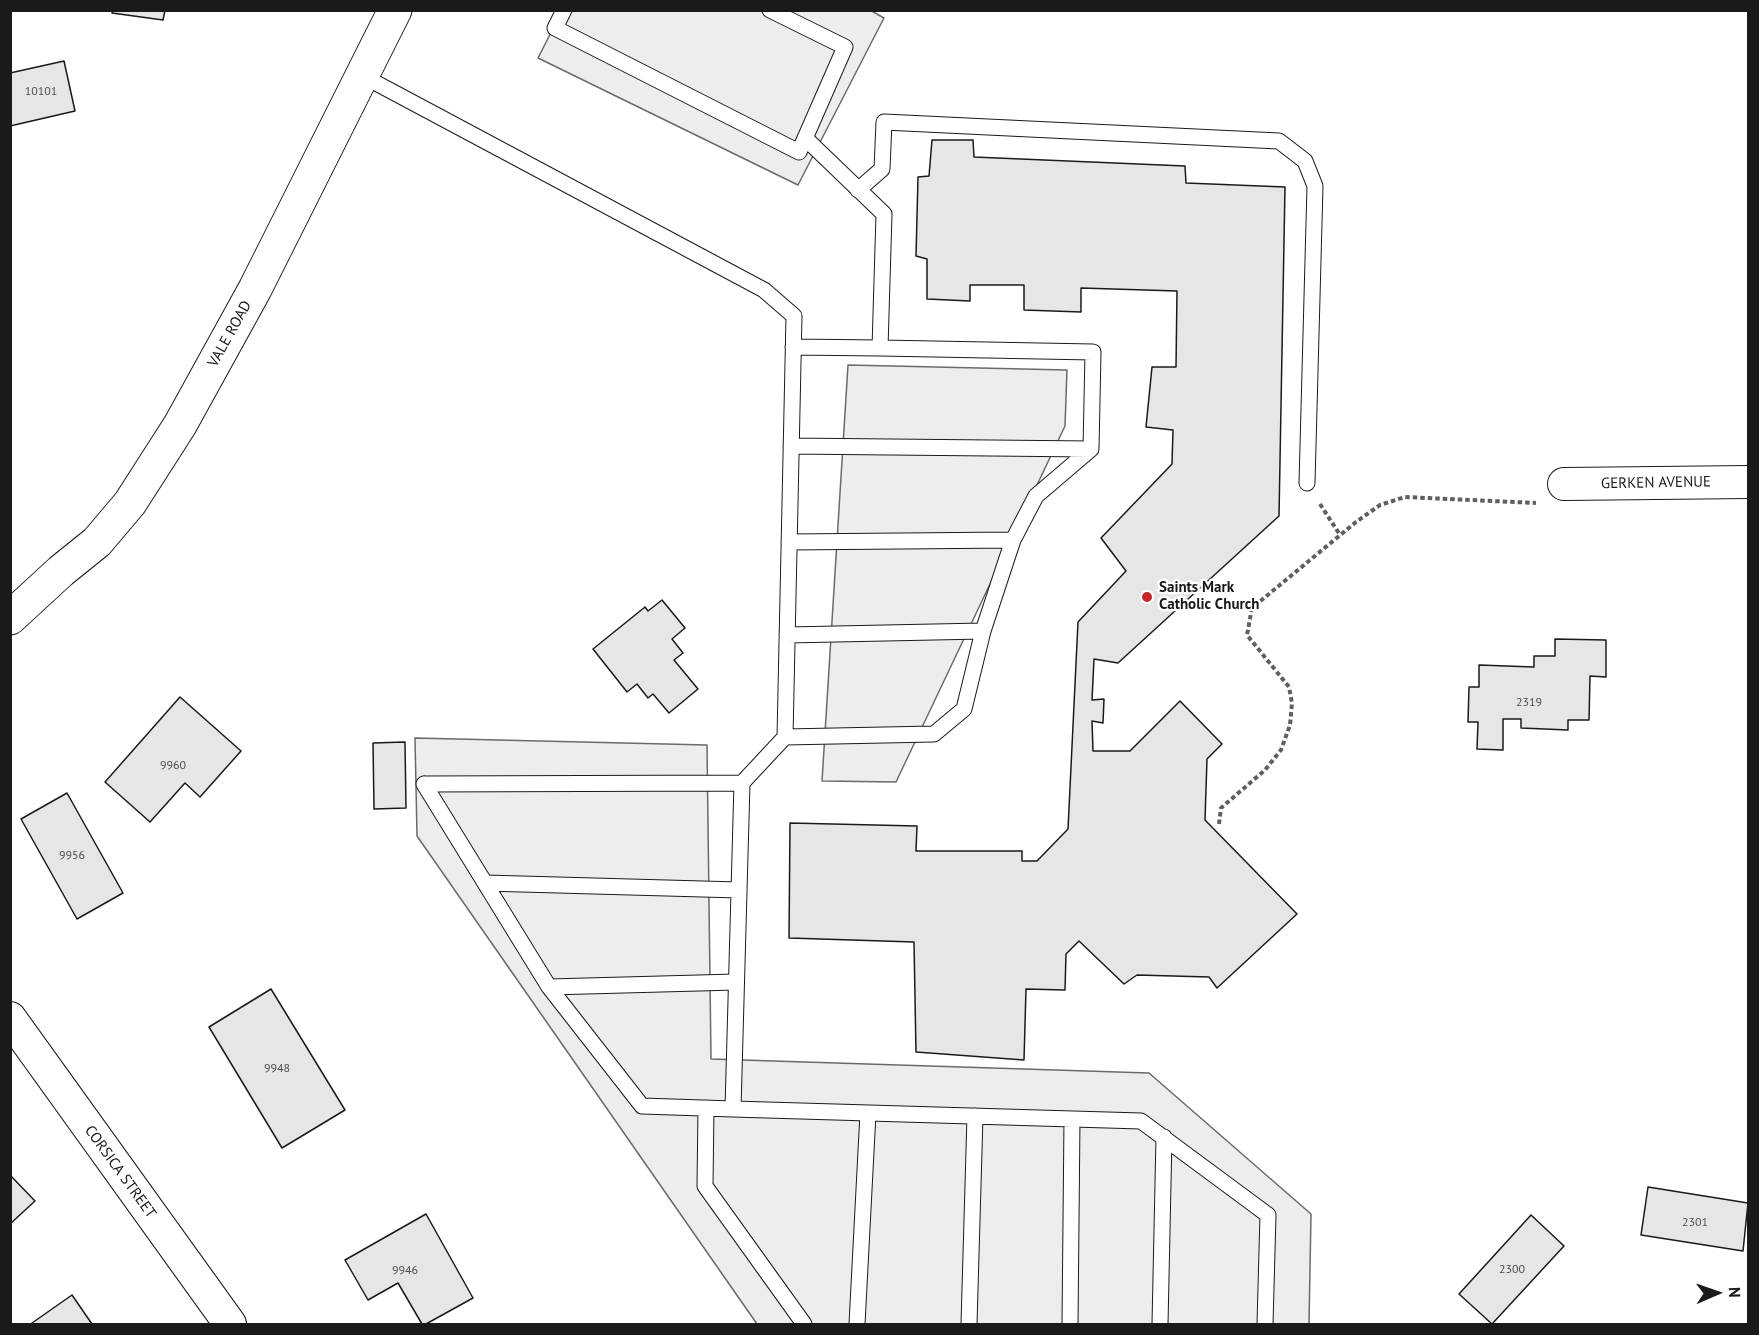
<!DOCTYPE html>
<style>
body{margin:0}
#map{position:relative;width:1759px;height:1335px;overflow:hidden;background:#fff;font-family:"PT Sans",sans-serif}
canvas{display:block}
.frame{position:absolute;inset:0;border:12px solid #1a1a1a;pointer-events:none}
.north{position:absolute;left:1687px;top:1263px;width:60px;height:60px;-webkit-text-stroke:4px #fff;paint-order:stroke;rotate:88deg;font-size:16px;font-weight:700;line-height:24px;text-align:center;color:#1a1a1a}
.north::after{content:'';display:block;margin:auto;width:21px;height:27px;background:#1a1a1a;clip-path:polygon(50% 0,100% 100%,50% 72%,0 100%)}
</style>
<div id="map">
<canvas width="1759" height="1335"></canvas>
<div class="frame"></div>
<div class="north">N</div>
</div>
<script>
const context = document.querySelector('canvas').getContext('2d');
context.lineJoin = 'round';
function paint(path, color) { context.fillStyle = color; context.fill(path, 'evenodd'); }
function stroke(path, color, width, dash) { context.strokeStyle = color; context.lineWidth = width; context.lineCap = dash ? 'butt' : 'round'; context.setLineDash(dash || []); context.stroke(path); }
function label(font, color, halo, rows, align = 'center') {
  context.font = font + ' "PT Sans",sans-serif'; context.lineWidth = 4.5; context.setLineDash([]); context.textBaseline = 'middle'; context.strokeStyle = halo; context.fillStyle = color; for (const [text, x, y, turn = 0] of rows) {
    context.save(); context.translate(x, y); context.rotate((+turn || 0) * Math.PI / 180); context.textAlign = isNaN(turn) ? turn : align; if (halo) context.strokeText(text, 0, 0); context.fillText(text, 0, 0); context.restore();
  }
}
const parking = new Path2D(`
 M 870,10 L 884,18 L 798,185 L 538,58 L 562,11 Z
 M 848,365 L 1067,370 L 1065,426 L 896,782 L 822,781 Z
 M 415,738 L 707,745 L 711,1059 L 1149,1073 L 1311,1214 L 1309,1324 L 757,1324 L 417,836 Z`);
const building = new Path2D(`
 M 113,10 L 165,10 L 163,20 L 112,13 Z
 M 64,61 L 75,111 L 10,126 L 10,73 Z
 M 932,140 L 973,140 L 974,157 L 1185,166 L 1186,183 L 1285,187 L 1279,516 L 1118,663 L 1094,659 L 1092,700 L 1104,699 L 1103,723 L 1092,721 L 1093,751 L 1130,751 L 1180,701 L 1222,744 L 1207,759 L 1205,820 L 1297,914 L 1217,988 L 1209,977 L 1137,975 L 1124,984 L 1079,941 L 1066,954 L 1065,990 L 1026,989 L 1024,1060 L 916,1052 L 914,942 L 789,938 L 790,823 L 917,826 L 916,851 L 1022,851 L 1022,861 L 1037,861 L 1068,829 L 1078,622 L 1126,571 L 1101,538 L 1172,464 L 1173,430 L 1146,427 L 1152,367 L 1176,367 L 1177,291 L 1081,288 L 1081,312 L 1024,310 L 1024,285 L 970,285 L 970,301 L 927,299 L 927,259 L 916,256 L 918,177 L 929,176 Z
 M 662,600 L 685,628 L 672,639 L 683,653 L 674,660 L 698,689 L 669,713 L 653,694 L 648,698 L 637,684 L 627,692 L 593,649 L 645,607 L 648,611 Z
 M 1555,639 L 1606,640 L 1606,677 L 1590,676 L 1589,720 L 1568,720 L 1568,730 L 1521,728 L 1521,719 L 1503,719 L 1503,750 L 1477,749 L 1478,722 L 1468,722 L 1469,687 L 1479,687 L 1479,665 L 1534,667 L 1534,656 L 1555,656 Z
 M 180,697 L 241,751 L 200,797 L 185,783 L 150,822 L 105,782 Z
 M 405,742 L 406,808 L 374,809 L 373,743 Z
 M 67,793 L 123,893 L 77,919 L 21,819 Z
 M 271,989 L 345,1110 L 282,1148 L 209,1027 Z
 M 10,1175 L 35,1201 L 10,1224 Z
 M 1648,1187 L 1748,1203 L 1743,1251 L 1641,1235 Z
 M 426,1214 L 473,1298 L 426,1324 L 422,1324 L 398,1283 L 368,1300 L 345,1260 Z
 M 1531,1215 L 1564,1246 L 1492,1324 L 1459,1294 Z
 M 72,1295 L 92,1324 L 33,1324 L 32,1323 Z`);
const path = new Path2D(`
 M 1320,504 L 1340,535
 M 1219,824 L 1221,808 L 1265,770 L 1281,750 L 1290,725 L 1292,703 L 1289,687 L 1247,635 L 1252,608 L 1356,522 L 1380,505 L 1405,497 L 1536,503`);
const service = new Path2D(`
 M 564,10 L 555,28 L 799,152 L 845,47 L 770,10
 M 363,76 L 764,290 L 794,316 L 785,737 L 742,783 L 424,784
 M 858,190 L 882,169 L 884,122 L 1279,141 L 1305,161 L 1315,186 L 1307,483
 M 793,347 L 880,348
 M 791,446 L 1091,449
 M 789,542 L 1013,540
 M 787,635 L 983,631
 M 785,737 L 934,734 L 964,709 L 983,631 L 1013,540 L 1036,496 L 1091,449 L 1093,352 L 880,348 L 884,214 L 805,138
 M 742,783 L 733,1109 L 1141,1121 L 1268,1215 L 1265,1324
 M 424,784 L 549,987 L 642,1106 L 733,1109
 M 485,883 L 739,890
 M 549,987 L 736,982
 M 706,1108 L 705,1186 L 804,1324
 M 857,1324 L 868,1113
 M 969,1324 L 975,1116
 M 1070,1324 L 1072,1119
 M 1160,1324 L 1164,1137`);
const minor = new Path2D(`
 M 1564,484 L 1748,482
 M 10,1018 L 230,1324`);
const secondary = new Path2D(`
 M 10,618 L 61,571 L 97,542 L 130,503 L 180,425 L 255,289 L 395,10`);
const markers = [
 [1147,597,6,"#c62828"]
];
const numberNames = [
 ["10101",41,92],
 ["2319",1529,703],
 ["9960",173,766],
 ["9956",72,856],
 ["9948",277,1069],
 ["2301",1695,1223],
 ["2300",1512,1270],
 ["9946",405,1271]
];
const streetNames = [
 ["VALE ROAD",230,334,-61],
 ["GERKEN AVENUE",1656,483,-1],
 ["CORSICA STREET",120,1172,54]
];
const poiNames = [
 ["Saints Mark",1159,588],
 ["Catholic Church",1159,605]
];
paint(parking, '#ededed');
stroke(parking, '#6a6a6a', 1.5);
paint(building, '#e6e6e6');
stroke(building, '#1a1a1a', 1.5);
stroke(service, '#1a1a1a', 17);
stroke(minor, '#1a1a1a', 34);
stroke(secondary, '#1a1a1a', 35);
stroke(path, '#5f5f5f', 4, [4.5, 3]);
stroke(service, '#fff', 15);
stroke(minor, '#fff', 32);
stroke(secondary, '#fff', 33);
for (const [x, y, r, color] of markers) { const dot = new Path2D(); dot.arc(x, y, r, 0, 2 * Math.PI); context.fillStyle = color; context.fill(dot); stroke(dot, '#fff', 2); }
label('12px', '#4d4d4d', null, numberNames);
label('15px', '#1a1a1a', '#fff', streetNames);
label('bold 15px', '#1a1a1a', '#fff', poiNames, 'left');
</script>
